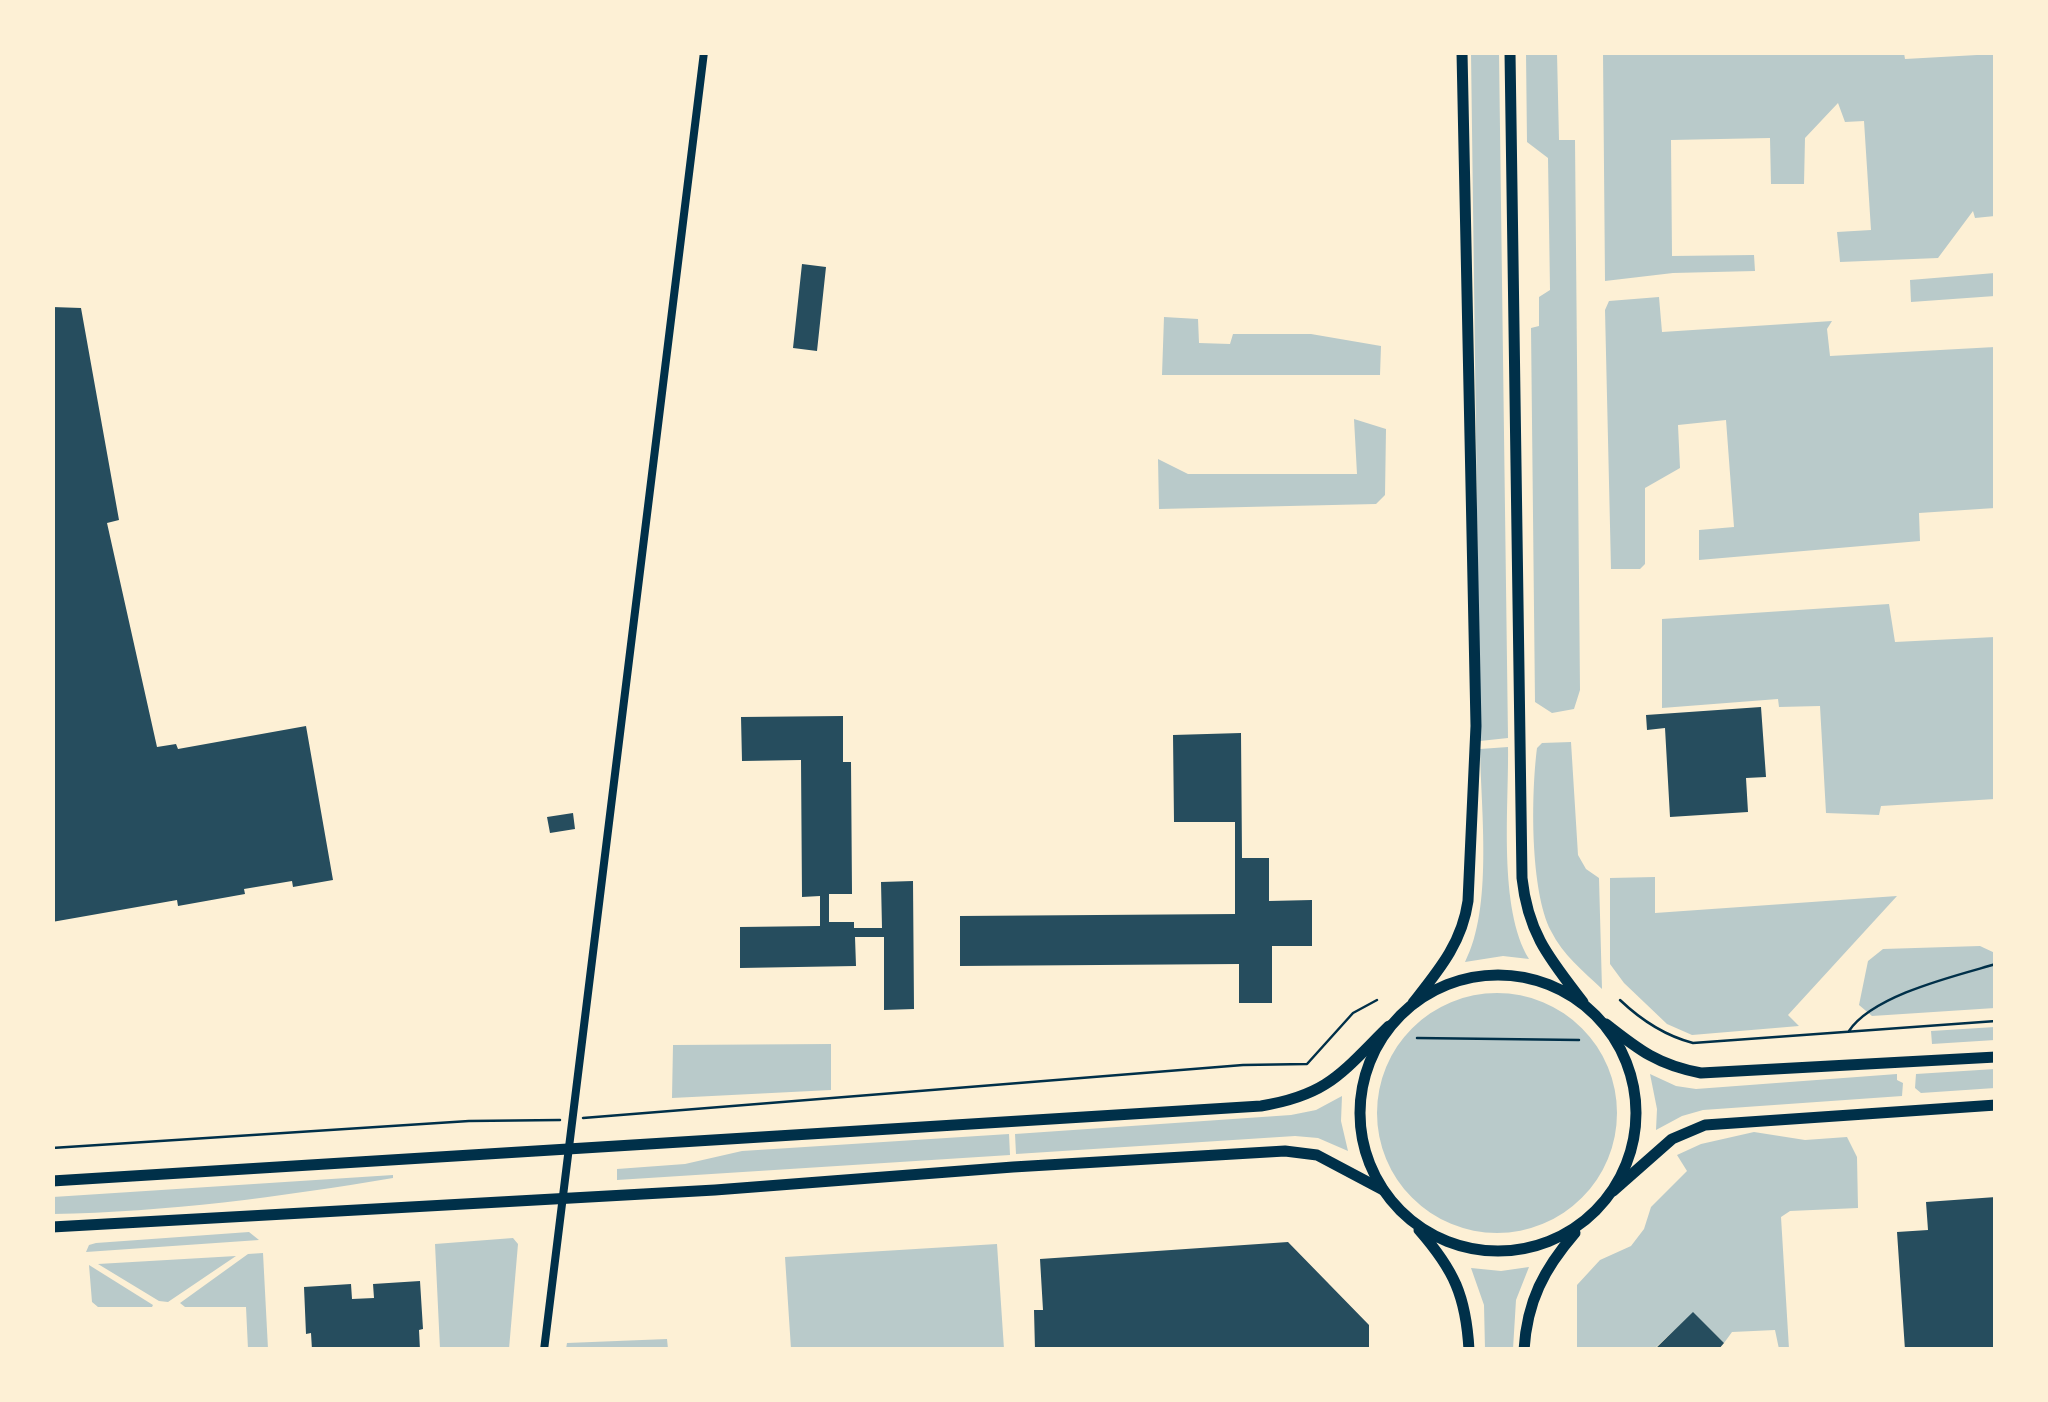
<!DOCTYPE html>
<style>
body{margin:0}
#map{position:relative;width:2048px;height:1402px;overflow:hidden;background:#fdf0d5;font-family:Inter,sans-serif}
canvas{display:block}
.frame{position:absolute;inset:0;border:55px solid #fdf0d5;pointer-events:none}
</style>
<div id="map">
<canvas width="2048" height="1402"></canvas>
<div class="frame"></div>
</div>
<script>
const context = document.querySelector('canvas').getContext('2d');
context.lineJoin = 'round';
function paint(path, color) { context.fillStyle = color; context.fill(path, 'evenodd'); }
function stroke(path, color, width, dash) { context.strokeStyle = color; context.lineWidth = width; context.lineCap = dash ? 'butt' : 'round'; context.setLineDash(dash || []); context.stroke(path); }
const green = new Path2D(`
 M 1471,53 L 1499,53 L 1508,738 L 1480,741 Z
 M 1526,53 L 1557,53 L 1559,140 L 1575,140 L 1580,690 L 1574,709 L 1552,713 L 1535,702 L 1531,328 L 1539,326 L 1539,297 L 1550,290 L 1548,158 L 1527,142 Z
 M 1904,53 L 1905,59 L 1995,54 L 1995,216 L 1975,218 L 1973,211 L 1938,258 L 1840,262 L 1837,232 L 1871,230 L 1864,121 L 1845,122 L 1838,103 L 1805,138 L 1804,184 L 1771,184 L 1770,138 L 1671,140 L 1672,256 L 1754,255 L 1755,271 L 1673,273 L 1605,281 L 1603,53 Z
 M 1995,273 L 1995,296 L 1911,302 L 1910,280 Z
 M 1659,297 L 1662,332 L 1832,321 L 1827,329 L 1830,356 L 1995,347 L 1995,508 L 1919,513 L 1920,541 L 1699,560 L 1699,530 L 1734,527 L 1726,420 L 1678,425 L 1680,468 L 1645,488 L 1645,564 L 1640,569 L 1611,569 L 1605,310 L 1609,301 Z
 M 1164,317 L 1198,319 L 1199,343 L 1230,344 L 1233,334 L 1311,334 L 1381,346 L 1380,375 L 1162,375 Z
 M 1354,419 L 1386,429 L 1385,495 L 1376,504 L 1159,509 L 1158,459 L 1188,474 L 1357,474 Z
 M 1889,604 L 1895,642 L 1995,637 L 1995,799 L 1881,806 L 1879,815 L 1826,813 L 1820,706 L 1779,707 L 1778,699 L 1662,708 L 1662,619 Z
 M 1571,742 L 1578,855 L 1586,869 L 1599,878 L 1602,989 C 1583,971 1563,955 1551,931 C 1530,890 1531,795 1537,748 L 1542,743 Z
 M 1508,747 C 1509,807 1498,908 1529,959 L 1503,956 L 1465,962 C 1493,908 1481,811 1480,749 Z
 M 1655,877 L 1655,913 L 1897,896 L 1788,1015 L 1799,1026 L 1692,1035 L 1667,1024 L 1624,983 L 1610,964 L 1610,878 Z
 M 1980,946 L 1995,953 L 1995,1008 L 1872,1016 L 1859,1005 L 1868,961 L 1883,949 Z
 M1377 1113a120 120 0 1 1 240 0a120 120 0 1 1-240 0Z
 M 1995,1027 L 1995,1040 L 1932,1044 L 1931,1031 Z
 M 831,1044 L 831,1090 L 672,1098 L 673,1045 Z
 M 1995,1069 L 1995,1088 L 1921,1093 L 1915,1088 L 1916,1074 Z
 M 1897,1074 L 1897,1080 L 1903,1083 L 1902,1096 L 1703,1110 L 1682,1116 L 1656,1130 L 1657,1109 L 1650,1074 L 1676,1086 L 1696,1089 Z
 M 1342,1096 L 1341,1121 L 1348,1151 L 1318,1138 L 1295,1136 L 1016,1154 L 1015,1134 L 1291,1115 L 1316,1110 Z
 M 1754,1132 L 1805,1140 L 1847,1137 L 1857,1157 L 1858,1208 L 1790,1211 L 1781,1217 L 1789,1349 L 1779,1349 L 1775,1330 L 1732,1332 L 1724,1343 L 1693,1313 L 1654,1349 L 1577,1350 L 1577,1285 L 1600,1260 L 1631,1246 L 1644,1229 L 1651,1207 L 1687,1171 L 1677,1155 L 1701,1144 Z
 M 1009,1134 L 1010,1155 L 617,1180 L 617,1169 L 685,1164 L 742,1151 Z
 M 393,1175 L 393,1178 C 280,1197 167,1212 53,1214 L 53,1197 Z
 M 249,1232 L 259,1240 L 86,1252 L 89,1245 L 96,1243 Z
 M 513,1238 L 518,1244 L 509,1349 L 440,1349 L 435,1244 Z
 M 997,1244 L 1004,1349 L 791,1349 L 785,1257 Z
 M 263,1253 L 268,1349 L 248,1349 L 246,1307 L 185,1307 L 180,1303 L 248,1254 Z
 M 236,1256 L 168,1302 L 159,1301 L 98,1264 Z
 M 89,1265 L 153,1305 L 152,1307 L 98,1307 L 92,1302 Z
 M 1529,1267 L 1516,1300 L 1513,1349 L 1485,1349 L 1484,1305 L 1471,1268 L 1501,1271 Z
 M 667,1339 L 668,1349 L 566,1349 L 567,1343 Z`);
const building = new Path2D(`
 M 802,264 L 826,267 L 817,351 L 793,348 Z
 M 52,307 L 81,308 L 119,520 L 107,523 L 157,747 L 176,744 L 178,749 L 306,726 L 333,880 L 293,887 L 292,881 L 244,889 L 245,894 L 178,906 L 177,900 L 52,922 Z
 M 1761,707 L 1766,777 L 1746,778 L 1748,812 L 1670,817 L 1665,728 L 1647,730 L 1646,715 Z
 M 843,716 L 843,762 L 851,762 L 852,894 L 829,894 L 829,922 L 854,922 L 854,928 L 882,928 L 881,882 L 913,881 L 914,1009 L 884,1010 L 884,937 L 855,937 L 856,966 L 740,968 L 740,927 L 820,926 L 820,896 L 802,897 L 801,760 L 742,761 L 741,717 Z
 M 1241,733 L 1242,858 L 1269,858 L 1269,901 L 1312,900 L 1312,946 L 1272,946 L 1272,1003 L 1239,1003 L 1239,964 L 960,966 L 960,916 L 1235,914 L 1235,822 L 1174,822 L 1173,735 Z
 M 573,813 L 575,829 L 550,833 L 547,817 Z
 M 1996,1197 L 1996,1350 L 1905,1350 L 1897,1232 L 1928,1230 L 1926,1202 Z
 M 1288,1242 L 1369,1325 L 1369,1350 L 1035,1350 L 1034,1310 L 1043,1310 L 1040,1259 Z
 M 420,1281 L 423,1329 L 419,1330 L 420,1350 L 312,1350 L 311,1333 L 306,1334 L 304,1287 L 351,1284 L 352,1299 L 374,1298 L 373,1284 Z
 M 1693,1312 L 1724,1343 L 1718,1350 L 1654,1350 Z`);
const path = new Path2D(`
 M 1620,1000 C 1640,1019 1666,1036 1693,1043 L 1996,1021
 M 1849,1031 C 1873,995 1955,976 1996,964
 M 1417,1038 L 1579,1040
 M 583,1118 L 1243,1065 L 1307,1064 L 1353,1013 L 1377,1000
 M 52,1148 L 469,1121 L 560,1120`);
const minor = new Path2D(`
 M 544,1350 L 704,52`);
const primary = new Path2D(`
 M 1606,1024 C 1639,1050 1658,1065 1701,1073 L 1996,1057
 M 52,1181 L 1261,1106 C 1329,1095 1342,1072 1389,1026
 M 1613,1191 L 1672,1139 L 1705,1125 L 1996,1105
 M 52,1227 L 715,1190 L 1013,1167 L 1285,1151 L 1317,1155 L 1383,1190`);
const trunk = new Path2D(`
 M 1510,52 L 1522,878 C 1528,934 1550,959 1583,1002
 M1360 1113a138 138 0 1 1 276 0a138 138 0 1 1-276 0Z
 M 1413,1003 C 1439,970 1462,943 1468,901 L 1476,726 L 1462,52
 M 1419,1230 C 1454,1270 1466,1296 1469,1350
 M 1524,1350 C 1527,1301 1544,1269 1575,1233`);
paint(green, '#b9caca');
paint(building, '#264d5e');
stroke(path, '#003049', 2.5);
stroke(minor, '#003049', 8);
stroke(primary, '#003049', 11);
stroke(trunk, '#003049', 11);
</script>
